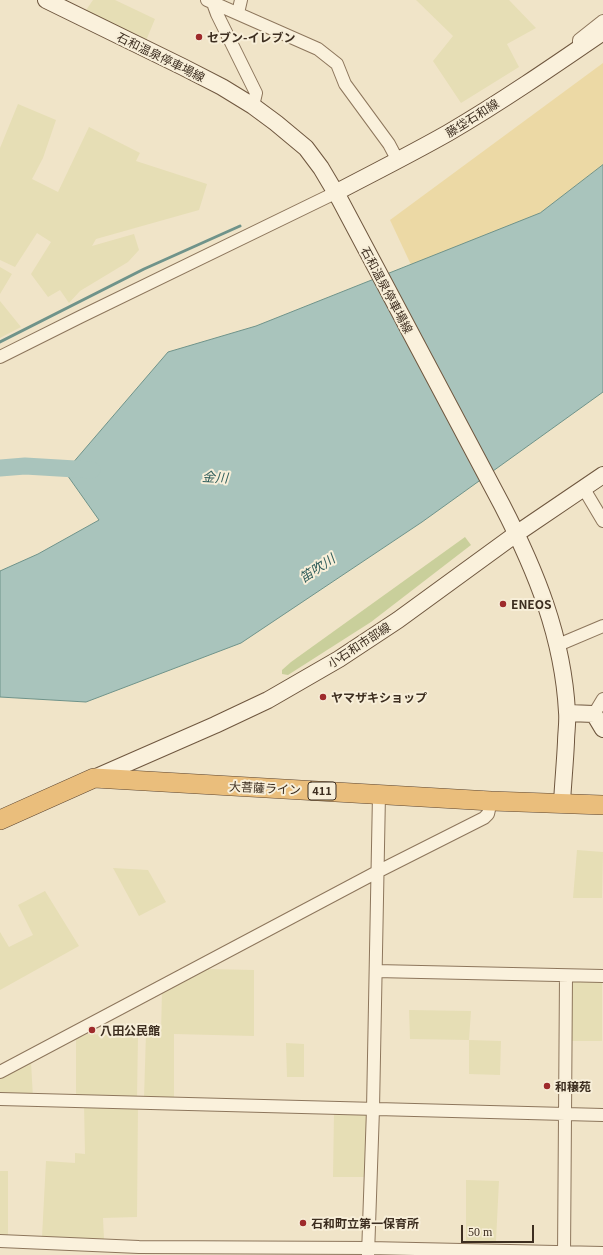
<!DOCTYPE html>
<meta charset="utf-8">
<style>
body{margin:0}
#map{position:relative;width:603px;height:1255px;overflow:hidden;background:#f0e4c8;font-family:Georgia,serif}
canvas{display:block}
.scale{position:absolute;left:461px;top:1225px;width:73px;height:18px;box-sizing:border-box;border:2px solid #3d2e20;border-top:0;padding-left:5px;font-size:12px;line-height:14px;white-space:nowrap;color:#3d2e20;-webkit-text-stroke:3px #f7eed8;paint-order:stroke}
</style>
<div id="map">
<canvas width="603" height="1255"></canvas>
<div class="scale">50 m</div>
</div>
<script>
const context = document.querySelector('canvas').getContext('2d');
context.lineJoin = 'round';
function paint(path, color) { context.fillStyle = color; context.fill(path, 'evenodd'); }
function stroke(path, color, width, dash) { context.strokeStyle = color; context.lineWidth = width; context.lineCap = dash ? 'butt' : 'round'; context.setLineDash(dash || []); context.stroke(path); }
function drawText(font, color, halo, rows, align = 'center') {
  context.font = font + ' Georgia,"Noto Sans JP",serif'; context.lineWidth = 4; context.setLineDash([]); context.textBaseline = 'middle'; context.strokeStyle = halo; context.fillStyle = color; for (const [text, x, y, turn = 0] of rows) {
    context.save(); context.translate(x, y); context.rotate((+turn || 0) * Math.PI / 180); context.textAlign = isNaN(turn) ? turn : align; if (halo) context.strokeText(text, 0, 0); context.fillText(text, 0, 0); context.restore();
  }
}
const farmland = new Path2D(`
 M 93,0 L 115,0 L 155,19 L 145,43 L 84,13 Z
 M 416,0 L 509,0 L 536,28 L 507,44 L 519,67 L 461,103 L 433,61 L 453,36 Z
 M 18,104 L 56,120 L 43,158 L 32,179 L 58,192 L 89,127 L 140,153 L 136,161 L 207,184 L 199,210 L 96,239 L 92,246 L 134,234 L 139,250 L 128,262 L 80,291 L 69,303 L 60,290 L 48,297 L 31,274 L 51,242 L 37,233 L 15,267 L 0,260 L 0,148 Z
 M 0,267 L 12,274 L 0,294 Z
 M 0,301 L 21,327 L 0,338 Z
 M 577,850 L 603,852 L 602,898 L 573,898 Z
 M 113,868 L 148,870 L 166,902 L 139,916 Z
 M 45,891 L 79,946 L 0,990 L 0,932 L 9,947 L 33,935 L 18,905 Z
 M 206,969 L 254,970 L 254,1036 L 174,1034 L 174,1099 L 144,1098 L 146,1033 L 161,1034 L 162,991 Z
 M 570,980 L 602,981 L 602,1041 L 570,1041 Z
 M 409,1010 L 471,1011 L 469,1040 L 501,1041 L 500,1075 L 469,1074 L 469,1040 L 410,1039 Z
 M 87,1034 L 138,1036 L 137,1099 L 76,1097 L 76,1039 Z
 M 286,1043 L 304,1044 L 304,1077 L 287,1077 Z
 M 31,1062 L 33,1098 L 0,1096 L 0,1079 Z
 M 84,1104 L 138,1105 L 137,1217 L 103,1218 L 104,1239 L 42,1237 L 46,1161 L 75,1163 L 75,1153 L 85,1154 Z
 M 334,1112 L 367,1112 L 366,1177 L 333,1177 Z
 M 0,1171 L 8,1171 L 8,1236 L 0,1235 Z
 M 466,1180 L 499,1181 L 496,1241 L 466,1241 Z`);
const green = new Path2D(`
 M 465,537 L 471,545 L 371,622 L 288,675 L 282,674 L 282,670 L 291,662 Z`);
const sand = new Path2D(`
 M 603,63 L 603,326 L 480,412 L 390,220 Z`);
const water = new Path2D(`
 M 603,165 L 603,392 L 422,522 L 241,643 L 86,702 L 0,697 L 0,571 L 38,554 L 99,520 L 65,472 L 168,352 L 256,326 L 540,213 Z`);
const stream = new Path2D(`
 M 0,342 L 144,269 L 240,226`);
const river = new Path2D(`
 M 0,468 L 25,466 L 92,470`);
const minor = new Path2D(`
 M 207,0 L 318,49 L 337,64 L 345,84 L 389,144 L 398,161
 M 213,3 L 217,14 L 256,93 L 253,106
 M 238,13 L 241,0
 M 579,43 L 579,40 L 603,21
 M 0,357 L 80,317 L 335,193
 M 584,489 L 603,521
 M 558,645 L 603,626
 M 594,714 L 603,699
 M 376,971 L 603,976
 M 0,1072 L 377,872 L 484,818 L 488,814 L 491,801
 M 0,1099 L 603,1115
 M 0,1241 L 139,1247 L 369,1248 L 603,1253
 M 368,1255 L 373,1109 L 379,794
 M 564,1255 L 566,976`);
const secondary = new Path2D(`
 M 46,0 L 183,67 L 222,87 L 253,106 L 276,123 L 306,148 L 321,168 L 340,200 L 502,505 C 536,571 563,637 567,712 C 568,722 566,733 566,742 C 565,763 563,783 562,803
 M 335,193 C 373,173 411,154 448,133 C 501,102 552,67 603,32
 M 568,713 L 594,714 L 603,729
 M 94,778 L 215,725 L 268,700 L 339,659 L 398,620 L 516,534 L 603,475`);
const trunk = new Path2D(`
 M 0,820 L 94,778 L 491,801 L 603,805`);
const markers = [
 [199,37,4,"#9e2a2b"],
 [503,604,4,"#9e2a2b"],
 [323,697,4,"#9e2a2b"],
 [92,1030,4,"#9e2a2b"],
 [547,1086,4,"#9e2a2b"],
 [303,1223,4,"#9e2a2b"]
];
const shields = [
 [322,791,28]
];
const shieldNames = [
 ["411",322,791]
];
const poiNames = [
 ["セブン-イレブン",207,37],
 ["ENEOS",511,604],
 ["ヤマザキショップ",331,697],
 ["八田公民館",100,1030],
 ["和穣苑",555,1086],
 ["石和町立第一保育所",311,1223]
];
const streetNames = [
 ["石和温泉停車場線",161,57,26],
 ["藤垈石和線",472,118,-32],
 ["石和温泉停車場線",387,290,62],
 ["小石和市部線",359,645,-33],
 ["大菩薩ライン",265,788,3]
];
const waterNames = [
 ["金川",215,477,3],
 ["笛吹川",317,568,-34]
];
paint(farmland, '#e6deb5');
paint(green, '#c9cf9b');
paint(sand, '#ecd9a5');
paint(water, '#a9c4bc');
stroke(water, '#6f938a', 1);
stroke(stream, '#6f938a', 3);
stroke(river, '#a9c4bc', 17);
stroke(minor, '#8d765c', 14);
stroke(secondary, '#6f573f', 18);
stroke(trunk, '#5b4430', 20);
stroke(minor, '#faf1dc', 12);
stroke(secondary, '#faf1dc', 16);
stroke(trunk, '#eabe7c', 19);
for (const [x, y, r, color] of markers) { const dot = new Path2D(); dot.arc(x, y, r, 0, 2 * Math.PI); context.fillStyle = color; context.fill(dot); stroke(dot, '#f7eed8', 1.5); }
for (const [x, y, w] of shields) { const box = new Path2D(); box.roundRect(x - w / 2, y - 9, w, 18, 3); context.fillStyle = '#f7eed8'; context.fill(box); stroke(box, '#3d2e20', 1); }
drawText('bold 11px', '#3d2e20', null, shieldNames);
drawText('bold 12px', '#3d2e20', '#f7eed8', poiNames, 'left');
drawText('12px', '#3d2e20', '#f7eed8', streetNames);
drawText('italic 13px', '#2f5d5a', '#f7eed8', waterNames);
</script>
